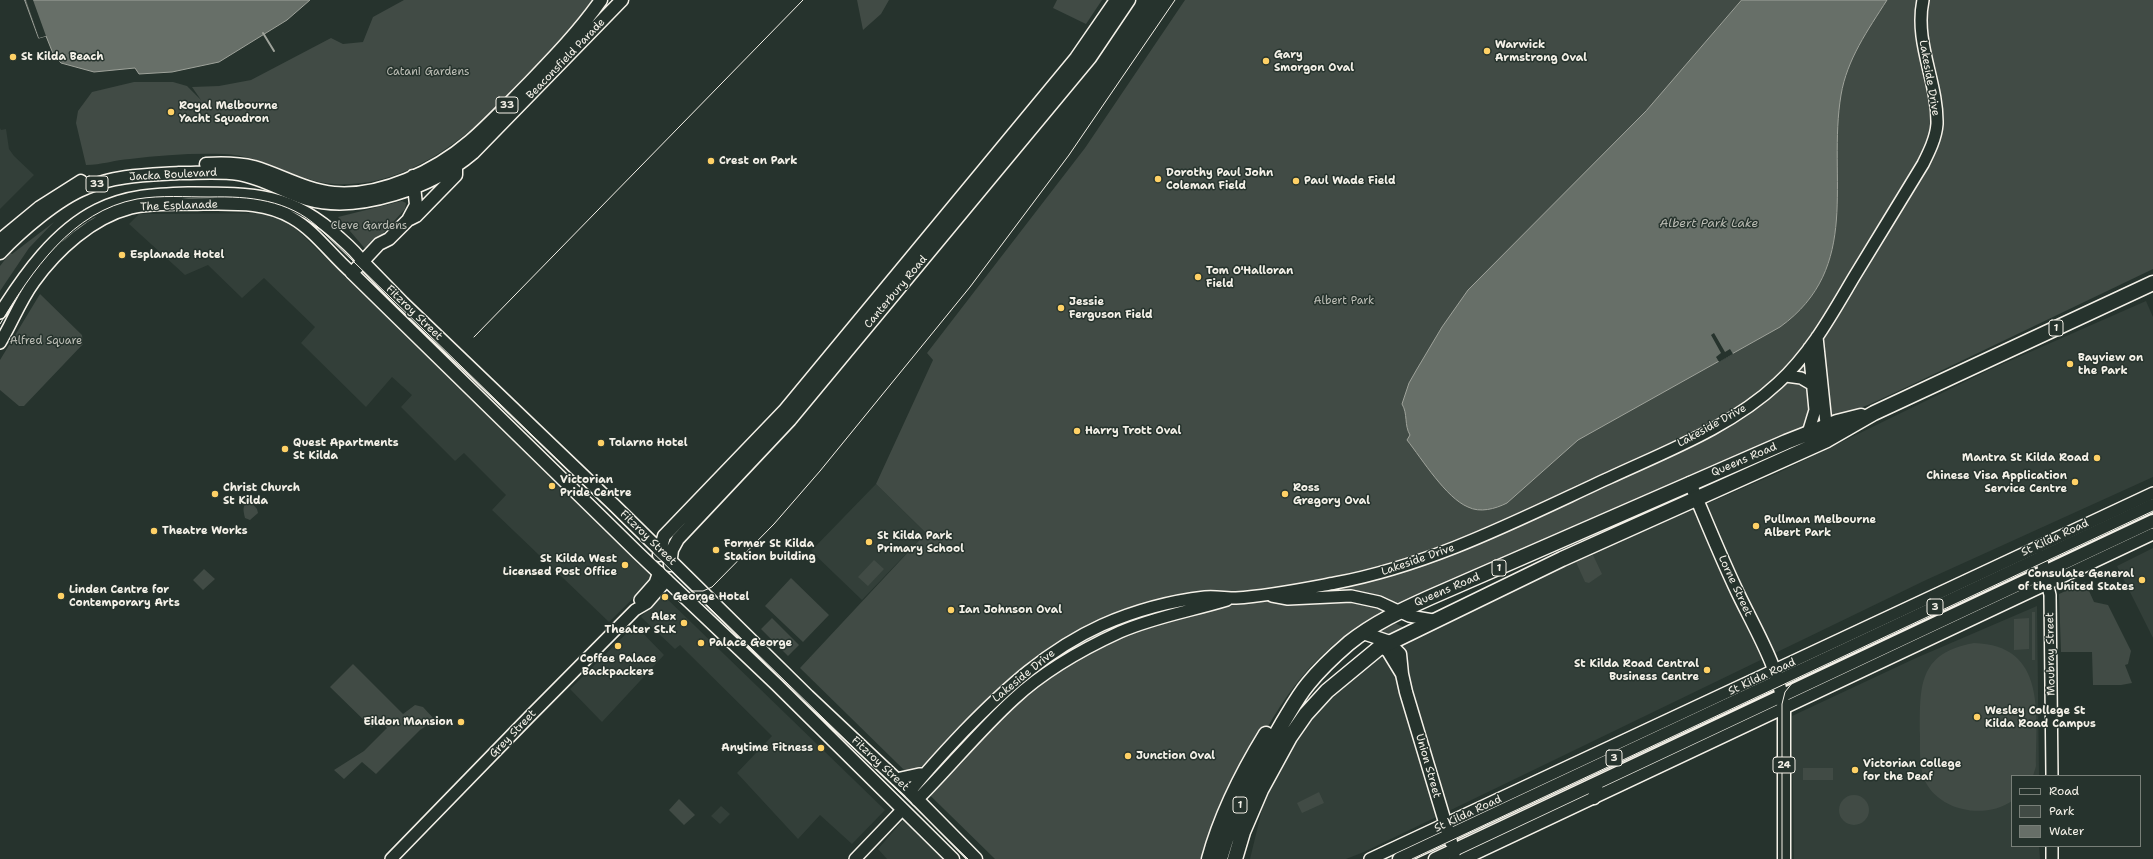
<!DOCTYPE html>
<style>
body{margin:0}
#map{position:relative;width:2153px;height:859px;overflow:hidden;background:#26332d;font-family:"Shantell Sans",sans-serif}
canvas{display:block}
.legend{position:absolute;left:2011px;top:775px;width:130px;height:72px;box-sizing:border-box;background:#26332d;border:1px solid #787f78;margin:0;padding:5px 7px;list-style:none;font-size:12px;color:#f4f1e8}
.legend li{display:flex;align-items:center;gap:8px;height:20px}
.legend b{width:20px;border:1px solid #787f78}
</style>
<div id="map">
<canvas width="2153" height="859"></canvas>
<ul class="legend">
<li><b style="height:5px;background:#26332d"></b>Road</li>
<li><b style="height:11px;background:#414b45"></b>Park</li>
<li><b style="height:11px;background:#676f68"></b>Water</li>
</ul>
</div>
<script>
const context = document.querySelector('canvas').getContext('2d');
context.lineJoin = 'round';
function paint(path, color) { context.fillStyle = color; context.fill(path, 'evenodd'); }
function stroke(path, color, width, dash) { context.strokeStyle = color; context.lineWidth = width; context.lineCap = dash ? 'butt' : 'round'; context.setLineDash(dash || []); context.stroke(path); }
function drawText(font, color, halo, rows, align = 'center') {
  context.font = font + ' "Shantell Sans",sans-serif'; context.lineWidth = 3; context.setLineDash([]); context.textBaseline = 'middle'; context.strokeStyle = halo; context.fillStyle = color; for (const [text, x, y, turn = 0] of rows) {
    context.save(); context.translate(x, y); context.rotate((+turn || 0) * Math.PI / 180); context.textAlign = isNaN(turn) ? turn : align; if (halo) context.strokeText(text, 0, 0); context.fillText(text, 0, 0); context.restore();
  }
}
const built = new Path2D(`
 M 0,128 L 1,130 L 6,129 L 9,149 L 14,156 L 34,175 L 0,209 Z
 M 275,213 L 286,219 L 652,576 L 652,580 L 609,622 L 492,510 L 506,495 L 464,453 L 455,461 L 401,407 L 412,395 L 392,377 L 366,407 L 301,343 L 315,327 L 264,278 L 242,298 L 208,265 L 185,275 L 129,224 L 139,214 Z
 M 2146,301 L 2153,317 L 2153,477 L 1926,580 L 1364,852 L 1346,859 L 1250,859 L 1265,797 L 1308,721 L 1375,656 L 1524,583 L 1778,473 L 1989,370 Z
 M 876,484 L 926,533 L 862,600 L 811,551 Z
 M 2153,548 L 2153,638 L 2117,566 Z
 M 662,594 L 885,810 L 852,844 L 820,815 L 798,839 L 737,773 L 772,736 L 680,645 L 675,649 L 641,617 Z
 M 2037,606 L 2039,776 L 2012,776 L 2012,846 L 2039,846 L 2040,859 L 1794,859 L 1792,716 L 1916,658 Z
 M 635,625 L 664,655 L 602,722 L 570,689 Z
 M 721,806 L 730,814 L 720,824 L 711,816 Z
 M 903,820 L 942,859 L 887,859 L 878,849 Z`);
const green = new Path2D(`
 M 404,0 L 592,0 C 574,28 553,50 530,74 C 479,127 414,189 334,184 C 295,181 263,155 224,154 C 193,153 161,155 130,159 C 115,160 101,165 86,165 L 76,123 L 78,111 L 92,92 L 134,82 L 173,82 L 187,86 L 201,100 L 192,87 L 219,86 L 251,80 L 331,38 L 343,44 L 363,42 L 373,17 Z
 M 857,0 L 889,0 L 881,14 L 863,30 Z
 M 1057,0 L 1102,0 L 1086,24 L 1053,8 Z
 M 1185,0 L 2153,0 L 2153,269 L 1907,387 L 1868,405 L 1775,438 L 1414,597 C 1384,611 1356,625 1331,647 C 1268,701 1240,785 1206,859 L 995,859 L 800,668 L 926,533 L 876,484 L 933,360 L 927,353 L 1085,148 Z
 M 402,201 L 406,203 L 405,209 L 367,251 L 338,217 Z
 M 54,222 L 29,248 L 0,291 L 0,266 L 10,253 L 12,254 Z
 M 40,294 L 82,335 L 83,344 L 24,406 L 19,406 L 0,390 L 0,360 Z
 M 249,500 L 257,509 L 258,513 L 250,520 L 245,518 C 243,509 242,506 249,500 Z
 M 1593,555 L 1602,574 L 1589,583 L 1585,582 L 1576,562 Z
 M 874,560 L 884,569 L 868,586 L 858,577 Z
 M 204,569 L 215,579 L 203,590 L 193,580 Z
 M 791,578 L 829,615 L 803,642 L 765,606 Z
 M 2085,582 L 2094,602 L 2108,605 L 2131,651 L 2128,664 L 2125,665 L 2132,683 L 2121,685 L 2093,685 L 2092,652 L 2061,652 L 2059,594 Z
 M 2032,612 L 2035,612 L 2035,660 L 2032,660 Z
 M 772,618 L 799,645 L 788,656 L 761,629 Z
 M 2029,618 L 2029,649 L 2014,650 L 2014,619 Z
 M 1393,622 L 1405,628 L 1390,635 L 1378,633 Z
 M 1974,643 C 2047,645 2036,714 2036,766 L 2033,776 L 2012,776 L 2012,801 C 1986,819 1942,812 1926,783 C 1919,769 1920,751 1920,735 C 1920,688 1917,653 1974,643 Z
 M 353,664 L 403,714 L 415,705 L 423,707 L 435,720 L 420,730 L 376,774 L 362,762 L 344,779 L 334,770 L 364,751 L 387,728 L 379,720 L 372,728 L 330,687 Z
 M 1803,768 L 1833,768 L 1833,780 L 1803,780 Z
 M 1319,792 L 1324,803 L 1302,813 L 1297,803 Z
 M1839 810a15 15 0 1 1 30 0a15 15 0 1 1-30 0Z
 M 679,799 L 695,815 L 684,825 L 669,810 Z`);
const water = new Path2D(`
 M 25,0 L 310,0 L 287,20 L 219,62 L 172,72 L 139,74 L 135,68 L 94,72 L 61,63 L 54,56 L 46,36 L 39,38 Z
 M 1742,0 L 1887,0 C 1868,30 1847,59 1841,95 C 1827,179 1863,267 1780,327 L 1578,440 L 1507,503 C 1495,509 1480,513 1468,507 C 1446,498 1422,459 1407,440 L 1410,435 C 1404,425 1408,414 1402,404 L 1409,383 L 1417,369 L 1442,327 L 1468,290 L 1646,111 Z`);
const pier = new Path2D(`
 M 26,0 L 33,0 L 46,36 L 39,38 Z
 M 1714,333 L 1725,352 L 1730,349 L 1733,354 L 1719,362 L 1716,357 L 1721,353 L 1711,335 Z`);
const stream = new Path2D(`
 M 263,33 L 274,51`);
const secondary = new Path2D(`
 M 0,313 C 24,275 55,231 97,210 C 127,195 156,194 188,193 C 251,193 292,192 340,238 C 348,245 357,253 363,262
 M 1817,337 L 1827,433
 M 0,343 C 12,323 20,301 34,282 C 57,250 92,218 131,208 C 154,202 180,205 203,204 C 234,204 265,202 292,218 C 315,231 332,256 352,273
 M 1786,376 L 1801,378 L 1813,385
 M 1808,433 L 1815,410 L 1809,348
 M 2041,557 L 2050,595 L 2052,776
 M 1272,596 L 1288,599 L 1351,596 L 1379,602 L 1409,616 L 1433,620
 M 640,600 L 655,583 L 659,572
 M 896,779 L 919,774 L 924,774
 M 910,792 C 927,770 945,751 964,731 C 1006,688 1047,650 1102,625 C 1134,611 1170,601 1205,597 C 1215,596 1226,598 1236,598 C 1269,596 1303,589 1335,583 C 1432,565 1520,519 1609,478 C 1667,451 1731,427 1778,383 C 1811,353 1832,314 1854,277 C 1877,239 1900,202 1923,164 C 1929,152 1936,138 1937,124 C 1938,82 1914,43 1923,0
 M 917,800 C 950,767 980,730 1014,699 C 1044,671 1083,649 1120,632 C 1154,617 1191,611 1227,600
 M 2052,846 L 2052,859
 M 1453,851 L 1455,859
 M 391,859 L 529,717 L 635,610 L 647,603 L 667,580
 M 855,859 L 902,810
 M 1370,859 L 2153,493
 M 1464,859 L 2153,534`);
const primary = new Path2D(`
 M 206,164 C 222,163 238,163 254,167 C 281,175 305,190 334,193 C 381,197 435,171 470,141 C 491,123 510,102 530,82 C 555,56 580,30 601,0
 M 413,176 L 416,205 L 408,220 L 389,239 L 379,244 L 352,273 L 638,553 L 776,684 L 953,859
 M 410,219 L 416,216 L 456,175 L 456,166
 M 0,240 L 40,207 L 81,181
 M 0,253 C 21,231 58,199 86,188 C 115,175 148,175 179,173 C 199,173 219,171 239,174 C 263,178 284,192 307,199 C 359,214 433,187 473,153 L 622,0
 M 363,262 L 403,303 L 615,506 L 808,696 L 910,792 L 976,859
 M 1690,483 C 1705,518 1719,553 1735,587 C 1753,626 1779,666 1784,709 L 1784,859
 M 659,555 L 664,536 L 784,411 L 1076,58 L 1116,0
 M 670,565 L 672,550 L 678,539 L 790,420 L 1090,58 L 1129,0
 M 1363,633 L 1387,641 L 1400,654 L 1402,674 L 1406,692 L 1451,842
 M 1382,647 L 1388,651 L 1402,674
 M 1594,798 L 1597,784
 M 1399,859 L 2153,505
 M 1435,859 L 2153,521`);
const highway = new Path2D(`
 M 1209,859 C 1221,815 1242,773 1266,734
 M 1220,859 C 1233,812 1257,767 1282,724 C 1290,711 1298,696 1308,684 C 1320,669 1335,655 1349,643 C 1374,623 1402,610 1431,597 L 1786,442 L 1837,422 L 1861,416
 M 1235,859 L 1243,832 L 1261,790 L 1290,737 L 1306,714 L 1327,691 L 1379,648 L 1562,559 L 1827,440 L 1874,413 L 2153,283`);
const tram = new Path2D(`
 M 0,324 C 32,271 72,211 137,199 C 161,195 186,197 210,197 C 250,196 288,200 318,227 L 968,859
 M 474,337 L 803,0
 M 692,591 L 703,591 L 712,587 L 774,524 L 820,471 L 970,287 L 1069,155 L 1175,0
 M 1412,859 L 2153,511
 M 1782,859 L 1782,704 L 1785,692 L 1793,682`);
const markers = [
 [1487,51,4,"#ffd166"],
 [13,57,4,"#ffd166"],
 [1266,61,4,"#ffd166"],
 [171,112,4,"#ffd166"],
 [711,161,4,"#ffd166"],
 [1158,179,4,"#ffd166"],
 [1296,181,4,"#ffd166"],
 [122,255,4,"#ffd166"],
 [1198,277,4,"#ffd166"],
 [1061,308,4,"#ffd166"],
 [2070,364,4,"#ffd166"],
 [1077,431,4,"#ffd166"],
 [601,443,4,"#ffd166"],
 [285,449,4,"#ffd166"],
 [2097,458,4,"#ffd166"],
 [2075,482,4,"#ffd166"],
 [552,486,4,"#ffd166"],
 [215,494,4,"#ffd166"],
 [1285,494,4,"#ffd166"],
 [1756,526,4,"#ffd166"],
 [154,531,4,"#ffd166"],
 [869,542,4,"#ffd166"],
 [716,550,4,"#ffd166"],
 [625,565,4,"#ffd166"],
 [2142,580,4,"#ffd166"],
 [61,596,4,"#ffd166"],
 [665,597,4,"#ffd166"],
 [951,610,4,"#ffd166"],
 [684,623,4,"#ffd166"],
 [701,643,4,"#ffd166"],
 [618,646,4,"#ffd166"],
 [1707,670,4,"#ffd166"],
 [1977,717,4,"#ffd166"],
 [461,722,4,"#ffd166"],
 [821,748,4,"#ffd166"],
 [1128,756,4,"#ffd166"],
 [1855,770,4,"#ffd166"]
];
const shields = [
 [507,105,22],
 [97,184,22],
 [2056,328,14],
 [1499,568,14],
 [1935,607,16],
 [1614,758,16],
 [1784,765,22],
 [1240,805,14]
];
const shieldNames = [
 ["33",507,105],
 ["33",97,184],
 ["1",2056,328],
 ["1",1499,568],
 ["3",1935,607],
 ["3",1614,758],
 ["24",1784,765],
 ["1",1240,805]
];
const poiNames = [
 ["Warwick",1495,45],
 ["Armstrong Oval",1495,58],
 ["Gary",1274,55],
 ["Smorgon Oval",1274,68],
 ["St Kilda Beach",21,57],
 ["Royal Melbourne",179,106],
 ["Yacht Squadron",179,119],
 ["Crest on Park",719,161],
 ["Dorothy Paul John",1166,173],
 ["Coleman Field",1166,186],
 ["Paul Wade Field",1304,181],
 ["Esplanade Hotel",130,255],
 ["Tom O'Halloran",1206,271],
 ["Field",1206,284],
 ["Jessie",1069,302],
 ["Ferguson Field",1069,315],
 ["Bayview on",2078,358],
 ["the Park",2078,371],
 ["Harry Trott Oval",1085,431],
 ["Quest Apartments",293,443],
 ["St Kilda",293,456],
 ["Tolarno Hotel",609,443],
 ["Mantra St Kilda Road",2089,458,"right"],
 ["Chinese Visa Application",2067,476,"right"],
 ["Service Centre",2067,489,"right"],
 ["Victorian",560,480],
 ["Pride Centre",560,493],
 ["Christ Church",223,488],
 ["St Kilda",223,501],
 ["Ross",1293,488],
 ["Gregory Oval",1293,501],
 ["Pullman Melbourne",1764,520],
 ["Albert Park",1764,533],
 ["Theatre Works",162,531],
 ["St Kilda Park",877,536],
 ["Primary School",877,549],
 ["Former St Kilda",724,544],
 ["Station building",724,557],
 ["St Kilda West",617,559,"right"],
 ["Licensed Post Office",617,572,"right"],
 ["Consulate General",2134,574,"right"],
 ["of the United States",2134,587,"right"],
 ["Linden Centre for",69,590],
 ["Contemporary Arts",69,603],
 ["George Hotel",673,597],
 ["Ian Johnson Oval",959,610],
 ["Alex",676,617,"right"],
 ["Theater St.K",676,630,"right"],
 ["Palace George",709,643],
 ["Coffee Palace",618,659,"center"],
 ["Backpackers",618,672,"center"],
 ["St Kilda Road Central",1699,664,"right"],
 ["Business Centre",1699,677,"right"],
 ["Wesley College St",1985,711],
 ["Kilda Road Campus",1985,724],
 ["Eildon Mansion",453,722,"right"],
 ["Anytime Fitness",813,748,"right"],
 ["Junction Oval",1136,756],
 ["Victorian College",1863,764],
 ["for the Deaf",1863,777]
];
const streetNames = [
 ["Beaconsfield Parade",566,59,-46],
 ["Lakeside Drive",1929,78,80],
 ["Jacka Boulevard",173,175,-3],
 ["The Esplanade",179,206,-2],
 ["Canterbury Road",896,292,-50],
 ["Fitzroy Street",414,313,44],
 ["Lakeside Drive",1712,426,-29],
 ["Queens Road",1744,460,-23],
 ["Fitzroy Street",648,538,44],
 ["St Kilda Road",2055,538,-25],
 ["Lakeside Drive",1418,560,-19],
 ["Lorne Street",1735,586,65],
 ["Queens Road",1447,590,-23],
 ["Moubray Street",2051,654,-91],
 ["Lakeside Drive",1024,676,-39],
 ["St Kilda Road",1762,677,-25],
 ["Grey Street",513,734,-46],
 ["Fitzroy Street",880,764,43],
 ["Union Street",1428,766,74],
 ["St Kilda Road",1468,814,-25]
];
const parkNames = [
 ["Catani Gardens",428,72],
 ["Cleve Gardens",369,226],
 ["Albert Park",1344,301],
 ["Alfred Square",46,341]
];
const waterNames = [
 ["Albert Park Lake",1709,224]
];
paint(built, '#333f39');
paint(green, '#414b45');
paint(water, '#676f68');
stroke(water, '#9fa39b', 1);
paint(pier, '#26332d');
stroke(stream, '#9fa39b', 2);
stroke(secondary, '#f4f1e8', 14);
stroke(primary, '#f4f1e8', 15);
stroke(highway, '#f4f1e8', 17);
stroke(secondary, '#26332d', 11);
stroke(primary, '#26332d', 12);
stroke(highway, '#26332d', 14);
stroke(tram, '#f4f1e8', 1);
for (const [x, y, r, color] of markers) { const dot = new Path2D(); dot.arc(x, y, r, 0, 2 * Math.PI); context.fillStyle = color; context.fill(dot); stroke(dot, '#26332d', 1.5); }
for (const [x, y, w] of shields) { const box = new Path2D(); box.roundRect(x - w / 2, y - 8, w, 16, 3); context.fillStyle = '#26332d'; context.fill(box); stroke(box, '#f4f1e8', 1); }
drawText('bold 10px', '#f4f1e8', null, shieldNames);
drawText('bold 11px', '#f4f1e8', '#26332d', poiNames, 'left');
drawText('11px', '#f4f1e8', '#26332d', streetNames);
drawText('11px', '#bebfb7', '#26332d', parkNames);
drawText('italic 12px', '#bcbdb5', '#26332d', waterNames);
</script>
